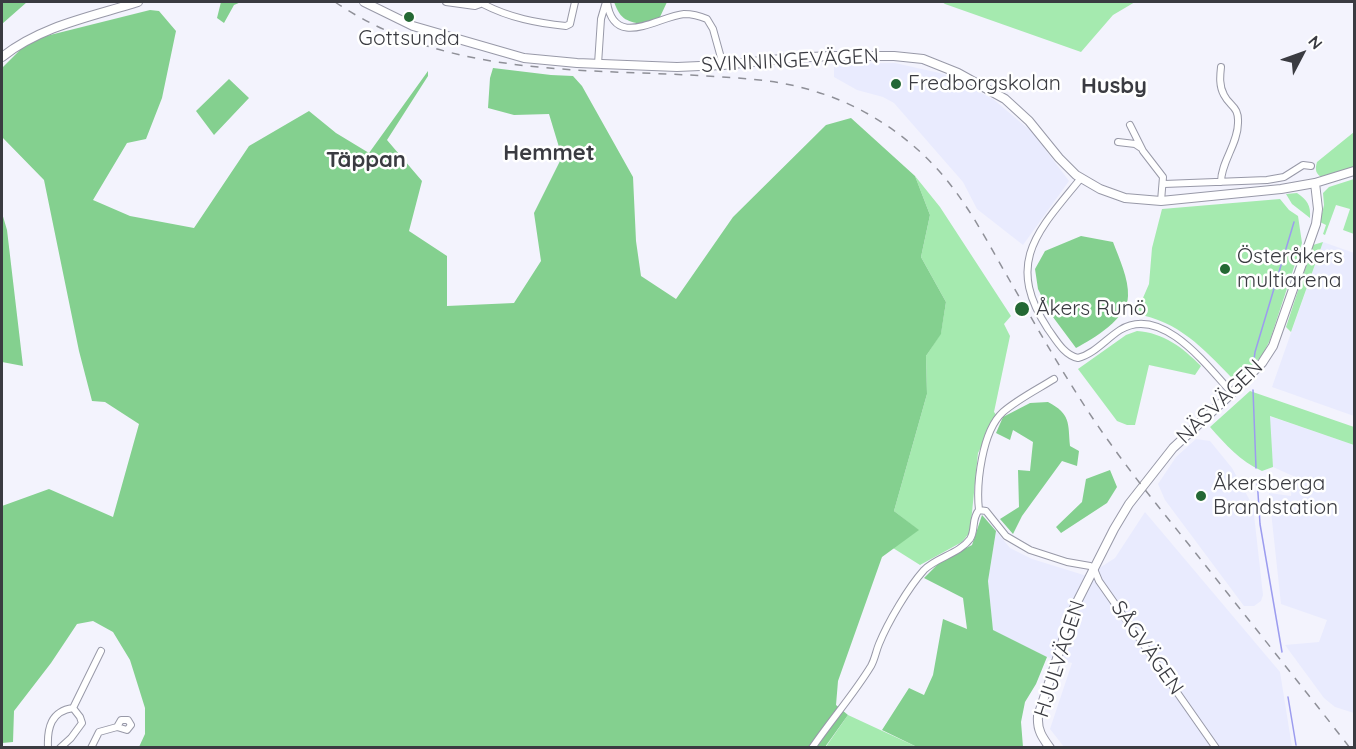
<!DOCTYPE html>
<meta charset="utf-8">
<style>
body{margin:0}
#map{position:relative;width:1356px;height:749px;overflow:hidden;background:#f3f3fd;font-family:Quicksand,sans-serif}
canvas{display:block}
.frame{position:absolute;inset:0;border:3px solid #3a3b41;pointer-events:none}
.north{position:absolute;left:1272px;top:24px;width:60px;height:60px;-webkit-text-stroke:4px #fff;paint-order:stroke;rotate:49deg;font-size:16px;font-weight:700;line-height:24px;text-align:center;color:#3a3b41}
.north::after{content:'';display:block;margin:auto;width:21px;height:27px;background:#3a3b41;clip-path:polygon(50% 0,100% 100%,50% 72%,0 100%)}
</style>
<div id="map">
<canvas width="1356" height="749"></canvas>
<div class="frame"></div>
<div class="north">N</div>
</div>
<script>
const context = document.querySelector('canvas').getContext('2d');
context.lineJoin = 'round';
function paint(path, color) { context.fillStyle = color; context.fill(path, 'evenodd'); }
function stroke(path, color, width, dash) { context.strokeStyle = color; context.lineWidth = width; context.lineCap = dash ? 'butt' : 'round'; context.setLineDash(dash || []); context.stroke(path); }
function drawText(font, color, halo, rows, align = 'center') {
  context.font = font + ' Quicksand,sans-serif'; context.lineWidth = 5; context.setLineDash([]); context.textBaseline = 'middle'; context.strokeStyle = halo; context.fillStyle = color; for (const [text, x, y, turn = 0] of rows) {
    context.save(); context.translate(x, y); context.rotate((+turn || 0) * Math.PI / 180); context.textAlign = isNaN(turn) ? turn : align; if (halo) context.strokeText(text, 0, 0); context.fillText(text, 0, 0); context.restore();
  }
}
const built = new Path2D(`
 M 895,63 L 944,74 L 993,99 L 1032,132 L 1069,181 L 1023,245 L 977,209 L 963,182 L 894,103 L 883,97 L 857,90 L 834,77 L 834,64 Z
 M 1323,242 L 1354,253 L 1354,416 L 1272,387 Z
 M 1269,416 L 1354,445 L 1354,713 L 1335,707 L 1324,698 L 1285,645 L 1319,642 L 1327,620 L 1281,604 L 1269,493 L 1291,496 L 1293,476 L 1273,467 Z
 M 1196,439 L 1210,441 L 1232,468 L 1253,506 L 1263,595 L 1261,601 L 1254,606 L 1244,606 L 1165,500 L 1158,484 L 1176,457 Z
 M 1145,512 L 1280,672 L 1292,747 L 1064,747 L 1050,729 L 1072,663 L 1047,657 L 993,631 L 988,581 L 996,531 L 1010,548 L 1032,559 L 1087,576 L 1115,558 Z`);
const green = new Path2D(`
 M 942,2 L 1135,2 L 1113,15 L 1081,52 L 945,4 Z
 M 1354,132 L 1354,167 L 1323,178 C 1315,174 1315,169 1317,162 Z
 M 915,176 L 940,207 L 1011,316 L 1004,324 L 1010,336 L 994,412 L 997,416 L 978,453 L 970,532 L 962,542 L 920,565 L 893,548 L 918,530 L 894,511 L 927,394 L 926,356 L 941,333 L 946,302 L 921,257 L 930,215 Z
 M 1354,179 L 1354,234 L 1343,230 L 1350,209 L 1336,205 L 1325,235 L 1323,234 L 1326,225 L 1320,222 L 1324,205 L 1323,193 L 1329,187 Z
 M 1297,193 C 1307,200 1311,205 1310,218 L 1292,204 L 1286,194 Z
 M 1280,199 L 1289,210 L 1298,216 L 1302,243 L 1270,340 L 1262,356 L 1239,377 L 1231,377 C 1203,348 1178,321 1136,314 L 1149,284 L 1152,248 L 1162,209 Z
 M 1323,242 L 1291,332 L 1286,327 L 1313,245 Z
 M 1137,331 C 1164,333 1182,347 1201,366 L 1195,375 L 1149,365 L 1135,425 L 1127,425 L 1117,421 L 1078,369 L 1126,335 Z
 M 1250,391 L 1354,427 L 1354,445 L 1270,416 L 1273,467 L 1262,471 C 1240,461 1226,445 1210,427 Z
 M 848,715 L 917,747 L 825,748 Z`);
const forest = new Path2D(`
 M 2,2 L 27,2 L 2,24 Z
 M 221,2 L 241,2 L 234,5 L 224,23 L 217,18 Z
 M 614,2 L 667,2 L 660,17 L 646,25 C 627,21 621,21 614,2 Z
 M 150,10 L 159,11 L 176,31 L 162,98 L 146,139 L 127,143 L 93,200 L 130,216 L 194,228 L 249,146 L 309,111 L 336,133 L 369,153 L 428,71 L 428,76 L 387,140 L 422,181 L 409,231 L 447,256 L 447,306 L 514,303 L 541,261 L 534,213 L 562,157 L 549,114 L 514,115 L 488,108 L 490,78 L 493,68 L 551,75 L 573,76 L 582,86 L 633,177 L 636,241 L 641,276 L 676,299 L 733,217 L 826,125 L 851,118 L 915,176 L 930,215 L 921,257 L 946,302 L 941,334 L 926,356 L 927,394 L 894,511 L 919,530 L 882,557 L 838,681 L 836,705 L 848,715 L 825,747 L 139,747 L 145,734 L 145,708 L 130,660 L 113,632 L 93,621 L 77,624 L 51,663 L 14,711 L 13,742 L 2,743 L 2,506 L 49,489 L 113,517 L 139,424 L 105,402 L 92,401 L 79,351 L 44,180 L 2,137 L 2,68 L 30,40 Z
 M 229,79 L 249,98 L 214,135 L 196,111 Z
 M 2,213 L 7,230 L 23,366 L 2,362 Z
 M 1081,236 L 1113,242 C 1119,258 1129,279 1128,296 C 1128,318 1093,339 1076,348 L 1050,313 L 1038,289 L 1035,269 L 1045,251 Z
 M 1048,402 C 1071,414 1068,423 1070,446 L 1079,451 L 1077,466 L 1062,461 L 1022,516 L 1013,534 L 1000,519 L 1019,507 L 1018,470 L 1030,471 L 1033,442 L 1013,430 L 1010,440 L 996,433 L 1003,417 L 1030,403 Z
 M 1110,470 L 1117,487 L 1107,503 L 1061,533 L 1056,527 L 1082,502 L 1086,479 Z
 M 982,515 L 996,531 L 988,581 L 993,630 L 1047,657 L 1036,684 L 1025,702 L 1021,722 L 1023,747 L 917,747 L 882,730 L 909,688 L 924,695 L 933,675 L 943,619 L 967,629 L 963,598 L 924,578 L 941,561 L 972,545 Z`);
const stream = new Path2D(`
 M 1253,367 L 1255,352 L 1294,222
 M 1253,390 L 1256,468
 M 1257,478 L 1260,524 L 1282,652
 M 1288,697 L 1296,745`);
const street = new Path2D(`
 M 446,2 L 475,6 L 486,2
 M 607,2 C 614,50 657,17 684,14 C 691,14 700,16 707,19 L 713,29 L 723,65
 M 483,4 C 510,18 537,23 566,26 L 570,24 L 575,2
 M 598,64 L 601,19 L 606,2
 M 1221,67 C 1220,76 1219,86 1224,95 C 1230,107 1239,106 1238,123 C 1238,144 1221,162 1221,182
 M 1130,125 L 1143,151 L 1163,177 L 1161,201
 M 1118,142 L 1135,144 L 1141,148
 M 1081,178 C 1038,231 1004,262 1048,329 C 1056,340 1064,355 1078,358 C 1094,354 1106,339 1120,330 C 1162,304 1208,367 1232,393
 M 1164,184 L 1267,180 L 1284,177 L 1303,165 L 1311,166
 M 979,510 L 986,511 L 1006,536 L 1030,550 L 1067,562 L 1090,566 L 1094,569 L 1099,581 L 1216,748
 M 979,510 C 976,484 982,431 1003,412 C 1018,399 1038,389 1054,379
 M 73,708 L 101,651
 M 48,748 C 47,728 51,711 73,708 L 80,717 L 82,723 L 71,738 L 60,748
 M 91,748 L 99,732 L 117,727 L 127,730 L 131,725 L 128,720 L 121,720 L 117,727
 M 812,748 C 831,720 854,694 871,666 C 875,659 876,651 879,644 C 888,622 908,588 924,570 C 937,557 959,554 970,539 C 976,530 971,519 979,510`);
const secondary = new Path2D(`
 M 364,2 L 413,26 L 524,58 L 577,63 L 677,67 L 723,65 L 791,58 L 831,56 L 894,56 L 923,59 L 958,73 L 1005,99 L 1029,121 L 1059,158 L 1076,175 L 1100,189 L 1125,198 L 1161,201 L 1281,189 L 1315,183 L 1354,171
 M 2,57 C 41,26 90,17 138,2
 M 1050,748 C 1042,737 1037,730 1038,716 L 1073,610 L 1114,529 L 1129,504 L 1173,448 L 1232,393 L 1262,363 L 1273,346 L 1316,224 L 1318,209 L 1315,183`);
const rail = new Path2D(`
 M 335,2 C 441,74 567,69 689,75 C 732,78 775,78 817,92 C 870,108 920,144 953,188 C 975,217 992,250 1010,281 C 1042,336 1073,392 1110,443 C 1139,484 1171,522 1202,561 C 1251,623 1301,685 1350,748`);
const markers = [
 [409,17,6,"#246834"],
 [896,84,6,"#246834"],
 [1225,269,6,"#246834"],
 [1022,309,8,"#246834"],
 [1201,496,6,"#246834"]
];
const poiNames = [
 ["Gottsunda",409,39,"center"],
 ["Fredborgskolan",908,84],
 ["Österåkers",1237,257],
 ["multiarena",1237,281],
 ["Åkers Runö",1036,309],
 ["Åkersberga",1213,484],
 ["Brandstation",1213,508]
];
const streetNames = [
 ["SVINNINGEVÄGEN",790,61,-3],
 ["NÄSVÄGEN",1220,402,-44],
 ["SÅGVÄGEN",1147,648,55],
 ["HJULVÄGEN",1060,659,-72]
];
const neighbourhoodNames = [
 ["Husby",1114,86],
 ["Hemmet",549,153],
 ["Täppan",366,160]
];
paint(built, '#e9ebfe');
paint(green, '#a5eaaf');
paint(forest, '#84d08f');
stroke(stream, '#9c9cef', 1.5);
stroke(street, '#9899a8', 8);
stroke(secondary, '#9899a8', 10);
stroke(street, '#fff', 6);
stroke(secondary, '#fff', 8);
stroke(rail, '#8f9098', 1.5, [8, 8]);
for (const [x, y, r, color] of markers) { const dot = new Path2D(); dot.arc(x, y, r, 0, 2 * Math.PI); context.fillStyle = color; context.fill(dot); stroke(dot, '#fff', 2); }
drawText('21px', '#3a3b41', '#fff', poiNames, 'left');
drawText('21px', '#3a3b41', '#fff', streetNames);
drawText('bold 22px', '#3a3b41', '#fff', neighbourhoodNames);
</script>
